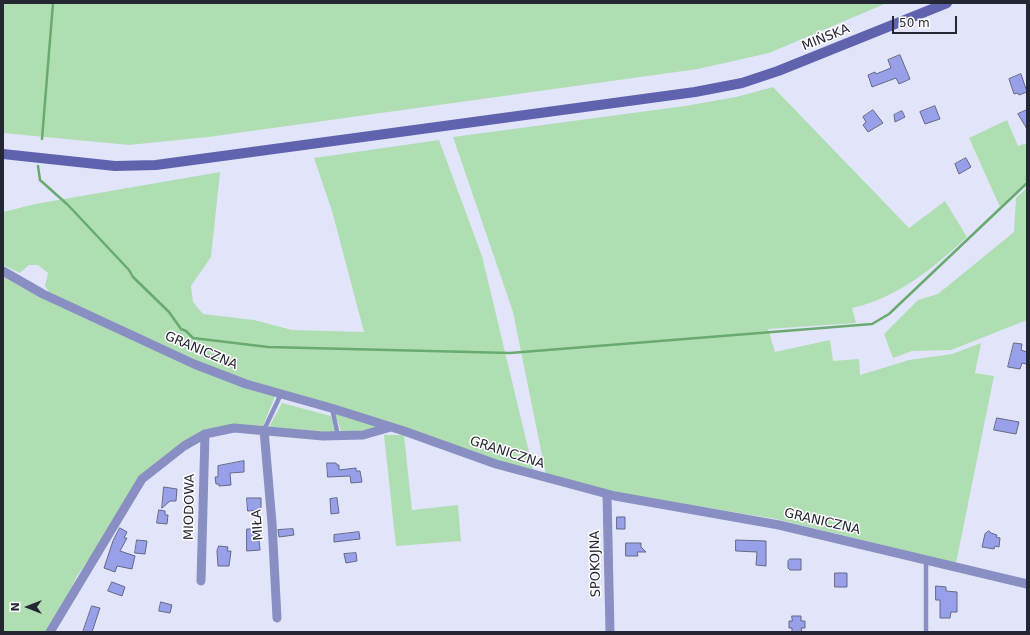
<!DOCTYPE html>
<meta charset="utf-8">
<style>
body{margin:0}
#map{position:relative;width:1030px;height:635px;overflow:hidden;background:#e2e5fa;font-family:"DejaVu Sans",sans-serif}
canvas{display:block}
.frame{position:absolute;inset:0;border:4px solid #252633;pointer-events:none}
.north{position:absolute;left:8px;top:587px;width:40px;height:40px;-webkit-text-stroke:3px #fff;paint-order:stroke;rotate:270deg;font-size:11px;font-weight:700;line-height:16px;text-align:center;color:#252633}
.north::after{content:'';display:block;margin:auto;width:14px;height:18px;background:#252633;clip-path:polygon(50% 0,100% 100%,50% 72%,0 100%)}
.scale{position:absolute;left:892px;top:16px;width:65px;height:18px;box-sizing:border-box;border:2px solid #252633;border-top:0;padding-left:5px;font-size:12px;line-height:14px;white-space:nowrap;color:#252633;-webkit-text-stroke:3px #fff;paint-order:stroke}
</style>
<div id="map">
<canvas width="1030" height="635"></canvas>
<div class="frame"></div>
<div class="north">N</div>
<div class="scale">50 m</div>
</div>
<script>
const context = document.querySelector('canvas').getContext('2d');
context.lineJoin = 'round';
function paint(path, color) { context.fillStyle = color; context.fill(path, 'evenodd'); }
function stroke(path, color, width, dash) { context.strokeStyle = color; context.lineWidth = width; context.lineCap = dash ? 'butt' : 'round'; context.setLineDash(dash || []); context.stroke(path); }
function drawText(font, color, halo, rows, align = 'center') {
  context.font = font + ' "DejaVu Sans",sans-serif'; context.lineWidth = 3; context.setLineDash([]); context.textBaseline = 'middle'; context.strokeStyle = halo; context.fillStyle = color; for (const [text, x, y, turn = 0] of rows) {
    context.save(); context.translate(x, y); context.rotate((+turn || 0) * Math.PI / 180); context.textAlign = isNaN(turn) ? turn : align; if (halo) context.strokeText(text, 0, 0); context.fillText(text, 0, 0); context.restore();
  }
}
const green = new Path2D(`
 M 3,3 L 887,3 L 769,53 L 698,69 L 208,137 L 129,145 L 3,133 Z
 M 773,87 L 909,228 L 945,201 L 967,237 C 933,268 898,298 852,308 L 856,323 L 768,329 L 775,352 L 830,340 L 833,361 L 859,359 L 860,375 L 909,360 L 952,354 L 981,343 L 975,373 L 994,376 L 956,563 L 776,519 L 610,492 L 546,475 L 513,312 L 453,137 L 685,106 L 736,97 Z
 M 1007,120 L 1018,146 L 1027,143 L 1027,181 L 1000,207 L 969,138 Z
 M 439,140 L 482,256 L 534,473 L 223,372 L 168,349 L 51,295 L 45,286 L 48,273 L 38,265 L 29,265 L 20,273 L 3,265 L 3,212 L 35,204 L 220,172 L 211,257 L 191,286 L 193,302 L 203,314 L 254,320 L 292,330 L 364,332 L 332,211 L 314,158 Z
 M 1027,188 L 1027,320 L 951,350 L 912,351 L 893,358 L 884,334 L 918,300 L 938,294 L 1014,232 L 1016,198 Z
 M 3,272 L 51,301 L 275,396 L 263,426 L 215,428 L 159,460 L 77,576 L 68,595 L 45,632 L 3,632 Z
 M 282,403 L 331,416 L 335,433 L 269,427 Z
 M 334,410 L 377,426 L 376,430 L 341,432 Z
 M 384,435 L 404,435 L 412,510 L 458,505 L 461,541 L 396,546 Z`);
const stream = new Path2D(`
 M 42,139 L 53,3
 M 38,166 L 40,180 L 68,205 L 129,270 L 133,277 L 169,312 L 181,329 L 186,331 L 193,338 L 268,347 L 510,353 L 872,324 L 889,314 L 1027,183`);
const building = new Path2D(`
 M 900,55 L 910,79 L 899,84 L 896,78 L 872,87 L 868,75 L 875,72 L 876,74 L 891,68 L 888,60 Z
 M 1021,74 L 1027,92 L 1019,95 L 1018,93 L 1014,94 L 1009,79 Z
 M 935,106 L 940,119 L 925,124 L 920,112 Z
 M 873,110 L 883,123 L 868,132 L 863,125 L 866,122 L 863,117 Z
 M 1027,110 L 1027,129 L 1018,114 Z
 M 902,111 L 905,117 L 895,122 L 894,115 Z
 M 966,158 L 971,167 L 959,174 L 955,164 Z
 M 1014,343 L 1022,344 L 1021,350 L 1027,352 L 1027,361 L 1026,364 L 1022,363 L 1020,369 L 1008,367 Z
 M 997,418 L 1019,422 L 1016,434 L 994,430 Z
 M 244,461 L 244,472 L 230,473 L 231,485 L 219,486 L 219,484 L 216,484 L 215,477 L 218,477 L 218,466 Z
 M 327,463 L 336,463 L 337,465 L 339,465 L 339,470 L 356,468 L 356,471 L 360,471 L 362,482 L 351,483 L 350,476 L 328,477 Z
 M 164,487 L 177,489 L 176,501 L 170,501 L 162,508 Z
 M 247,498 L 261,498 L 261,510 L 248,511 Z
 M 337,498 L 339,513 L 331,514 L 330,499 Z
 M 159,510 L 165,511 L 165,515 L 168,515 L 167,524 L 157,523 Z
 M 617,517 L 625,517 L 625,529 L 617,529 Z
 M 120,528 L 127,532 L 124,538 L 127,538 L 120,551 L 135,556 L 132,569 L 117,566 L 115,572 L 104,568 L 113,541 Z
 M 247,529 L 258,529 L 260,550 L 247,551 Z
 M 293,529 L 294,535 L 279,537 L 278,530 Z
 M 989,531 L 991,533 L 997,535 L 996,537 L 1000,538 L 999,547 L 995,546 L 994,549 L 982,547 L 985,534 Z
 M 359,532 L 360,539 L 334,542 L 334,535 Z
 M 137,540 L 147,541 L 145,554 L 135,553 Z
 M 736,540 L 766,541 L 766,566 L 756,565 L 757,552 L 736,551 Z
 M 626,543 L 641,543 L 641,547 L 646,552 L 637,552 L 638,556 L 626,556 Z
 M 219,546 L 228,547 L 227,551 L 231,551 L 229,566 L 218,566 L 217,551 Z
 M 356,553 L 357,561 L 346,563 L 344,554 Z
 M 790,559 L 801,559 L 801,570 L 790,570 L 788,568 L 788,561 Z
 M 835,573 L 847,573 L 847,587 L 835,587 Z
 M 112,582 L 125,587 L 122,596 L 108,591 Z
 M 936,586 L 946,587 L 946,591 L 957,592 L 957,612 L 951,612 L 950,618 L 940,618 L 940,600 L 936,600 Z
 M 161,602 L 172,605 L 170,613 L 159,611 Z
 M 92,606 L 100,608 L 92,632 L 83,632 Z
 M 792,616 L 801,616 L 801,621 L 805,621 L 805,628 L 801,628 L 802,632 L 792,632 L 792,628 L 789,628 L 789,621 L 792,621 Z`);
const lane = new Path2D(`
 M 332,408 L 338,436
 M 264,430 L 281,394
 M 926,632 L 926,560`);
const street = new Path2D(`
 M 3,271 L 43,294 L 194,364 L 246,384 L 331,408 L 404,431 L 496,464 L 615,496 L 779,525 L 1027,584
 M 264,430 L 272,523 L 277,618
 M 607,495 L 610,632
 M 201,581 L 205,434
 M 50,632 L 142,479 L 184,446 L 205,434 L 234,428 L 323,436 L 363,435 L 391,427`);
const secondary = new Path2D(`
 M 3,154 L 115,166 L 156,165 L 695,92 L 742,83 L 778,71 L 947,3`);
const streetNames = [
 ["MIŃSKA",826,38,-22],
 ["GRANICZNA",201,351,23],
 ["GRANICZNA",507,453,18],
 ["MIODOWA",190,507,-89],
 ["GRANICZNA",822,522,13],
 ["MIŁA",258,525,-94],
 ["SPOKOJNA",596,564,-91]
];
paint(green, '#afdeb3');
stroke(stream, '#68aa70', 2.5);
paint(building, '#98a0ea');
stroke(building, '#646885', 1);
stroke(lane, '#898fc2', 4.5);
stroke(street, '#898fc2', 9);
stroke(secondary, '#5f63ad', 10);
drawText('13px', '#252633', '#fff', streetNames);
</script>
